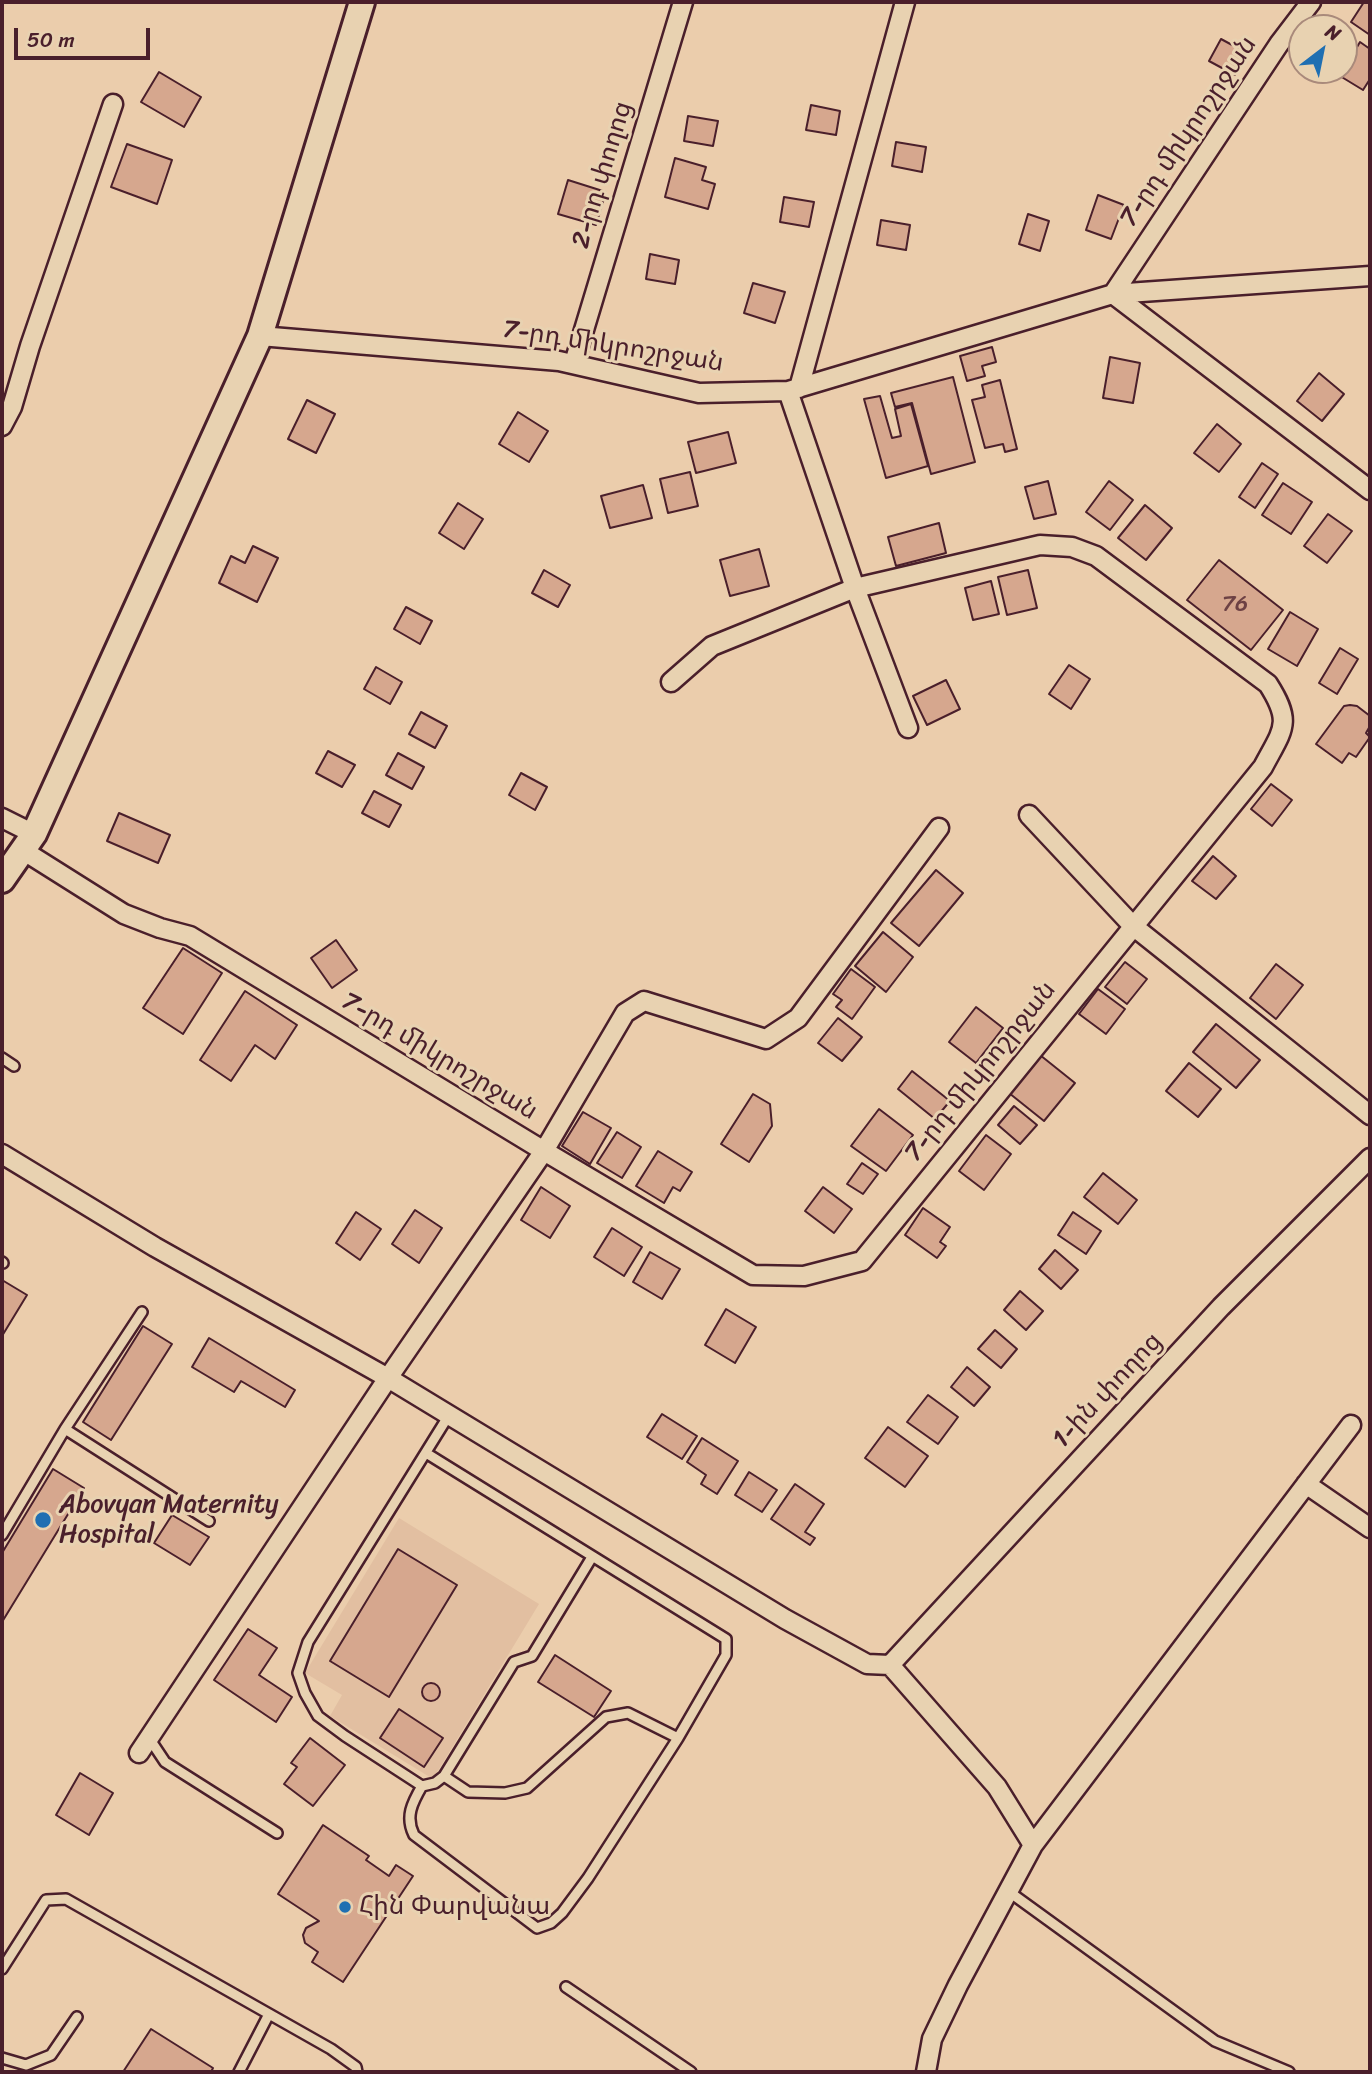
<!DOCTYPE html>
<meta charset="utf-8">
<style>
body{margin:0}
#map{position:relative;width:1372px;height:2074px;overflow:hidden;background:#ebcdac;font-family:Sriracha,sans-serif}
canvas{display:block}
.frame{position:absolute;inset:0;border:4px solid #4a1f2b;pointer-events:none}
.north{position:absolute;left:1288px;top:14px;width:70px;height:70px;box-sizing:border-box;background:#e8d2b1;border:2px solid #a98a7b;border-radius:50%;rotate:32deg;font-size:19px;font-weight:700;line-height:28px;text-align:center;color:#4a1f2b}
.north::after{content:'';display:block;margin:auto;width:24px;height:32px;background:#1f6fb2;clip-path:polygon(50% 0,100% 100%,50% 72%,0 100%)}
.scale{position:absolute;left:14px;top:28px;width:136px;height:32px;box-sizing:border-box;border:4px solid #4a1f2b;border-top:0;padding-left:9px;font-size:21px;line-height:24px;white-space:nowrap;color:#4a1f2b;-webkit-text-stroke:5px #e8d2b1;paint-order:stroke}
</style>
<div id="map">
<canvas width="1372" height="2074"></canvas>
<div class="frame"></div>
<div class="north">N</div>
<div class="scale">50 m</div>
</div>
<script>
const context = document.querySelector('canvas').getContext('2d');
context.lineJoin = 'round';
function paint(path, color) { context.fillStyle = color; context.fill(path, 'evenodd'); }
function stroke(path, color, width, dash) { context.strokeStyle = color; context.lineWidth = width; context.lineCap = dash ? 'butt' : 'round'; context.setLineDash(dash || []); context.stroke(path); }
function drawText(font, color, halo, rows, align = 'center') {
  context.font = font + ' Sriracha,"Noto Sans Armenian",sans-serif'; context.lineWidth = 6; context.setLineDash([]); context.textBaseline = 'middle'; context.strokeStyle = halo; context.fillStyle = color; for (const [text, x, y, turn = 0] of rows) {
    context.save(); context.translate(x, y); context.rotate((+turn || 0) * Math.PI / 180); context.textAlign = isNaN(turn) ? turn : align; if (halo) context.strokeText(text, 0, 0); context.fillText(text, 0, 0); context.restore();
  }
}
const built = new Path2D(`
 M 399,1518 L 539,1604 L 433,1779 L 330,1716 L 342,1695 L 305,1673 Z`);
const building = new Path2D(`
 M 1364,2 L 1370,2 L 1370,35 L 1351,22 Z
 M 1221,39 L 1247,53 L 1235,75 L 1209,61 Z
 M 1360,42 L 1370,49 L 1370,79 L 1363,90 L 1340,76 Z
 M 159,72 L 201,97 L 184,127 L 141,102 Z
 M 811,105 L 840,111 L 836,135 L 806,130 Z
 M 688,116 L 718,121 L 713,146 L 684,141 Z
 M 896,142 L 926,147 L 922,172 L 892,166 Z
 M 127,144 L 172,160 L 157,204 L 111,187 Z
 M 675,158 L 706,167 L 702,180 L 715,184 L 708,209 L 665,197 Z
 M 568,180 L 606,192 L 596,225 L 558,214 Z
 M 1098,195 L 1124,205 L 1111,239 L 1086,230 Z
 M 784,197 L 814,202 L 809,227 L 780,222 Z
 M 1028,214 L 1049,221 L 1040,251 L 1019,244 Z
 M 881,220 L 910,225 L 906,250 L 877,245 Z
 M 650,254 L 679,260 L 675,284 L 646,279 Z
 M 753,283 L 785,292 L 775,323 L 744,313 Z
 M 992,347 L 996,362 L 982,366 L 985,376 L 967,381 L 960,356 Z
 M 1110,357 L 1140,363 L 1133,403 L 1103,398 Z
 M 1319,373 L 1344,394 L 1322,421 L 1297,401 Z
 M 953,377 L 975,462 L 931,474 L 912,403 L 895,407 L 891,393 Z
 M 1000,380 L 1017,449 L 1005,452 L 1003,444 L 985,448 L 972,400 L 985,397 L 982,385 Z
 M 880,396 L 892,438 L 901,436 L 895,409 L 911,404 L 928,466 L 886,478 L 864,399 Z
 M 307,400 L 335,414 L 316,453 L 288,439 Z
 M 518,412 L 548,431 L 529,462 L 499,444 Z
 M 1217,424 L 1241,444 L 1219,472 L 1194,453 Z
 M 728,432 L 736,463 L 696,473 L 688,442 Z
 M 1262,463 L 1278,474 L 1255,508 L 1239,497 Z
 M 690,472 L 698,506 L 668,513 L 660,479 Z
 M 1048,481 L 1056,514 L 1034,519 L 1025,487 Z
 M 1109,481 L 1133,500 L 1110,530 L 1086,512 Z
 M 1283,483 L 1312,502 L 1291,534 L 1262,515 Z
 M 643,485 L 652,518 L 610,528 L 601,496 Z
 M 458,503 L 483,519 L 464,549 L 439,533 Z
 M 1145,505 L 1172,528 L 1146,560 L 1118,538 Z
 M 1328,514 L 1352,531 L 1327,563 L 1304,546 Z
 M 939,523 L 946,553 L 896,566 L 888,537 Z
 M 253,546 L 278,558 L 257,602 L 219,583 L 231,556 L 245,563 Z
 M 759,549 L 769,586 L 730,596 L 720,560 Z
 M 1219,560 L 1283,610 L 1251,650 L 1187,600 Z
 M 544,570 L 570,585 L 558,607 L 532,593 Z
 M 1028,570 L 1037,608 L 1007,615 L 998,577 Z
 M 991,581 L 999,614 L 973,620 L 965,588 Z
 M 406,607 L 432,621 L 420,644 L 394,629 Z
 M 1290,612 L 1318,629 L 1297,666 L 1268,649 Z
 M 1340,648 L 1358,659 L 1337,694 L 1319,683 Z
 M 1069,665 L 1090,679 L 1071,709 L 1049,694 Z
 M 376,667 L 402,682 L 390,704 L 364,689 Z
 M 946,680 L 960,709 L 927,725 L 913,696 Z
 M 1350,705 L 1357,706 L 1370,716 L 1370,726 L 1366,733 L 1370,737 L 1356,757 L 1349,753 L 1342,763 L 1316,744 L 1344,706 Z
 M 421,712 L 447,726 L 435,748 L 409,734 Z
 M 328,751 L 355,765 L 342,787 L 316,773 Z
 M 398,753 L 424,767 L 412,789 L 386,775 Z
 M 521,773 L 547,787 L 535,810 L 509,795 Z
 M 1271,784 L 1292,800 L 1272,826 L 1251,809 Z
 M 374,791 L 401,805 L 389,827 L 362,813 Z
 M 119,813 L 170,835 L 158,863 L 107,841 Z
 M 1213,856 L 1236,876 L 1216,899 L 1192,881 Z
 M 936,870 L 963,893 L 919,946 L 891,923 Z
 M 883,932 L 913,957 L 886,992 L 855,966 Z
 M 336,940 L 357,970 L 332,988 L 311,958 Z
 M 183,948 L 222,973 L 183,1034 L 143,1008 Z
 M 1125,962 L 1147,979 L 1127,1004 L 1105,987 Z
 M 1276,964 L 1303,985 L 1276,1019 L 1250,998 Z
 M 851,969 L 875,987 L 852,1019 L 836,1007 L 842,1000 L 833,994 Z
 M 1098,989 L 1125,1009 L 1106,1034 L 1079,1014 Z
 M 245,991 L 297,1025 L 275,1059 L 255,1045 L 231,1081 L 200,1060 Z
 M 976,1007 L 1003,1028 L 976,1063 L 949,1042 Z
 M 838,1018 L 862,1037 L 842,1061 L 818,1043 Z
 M 1216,1024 L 1260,1060 L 1236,1088 L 1193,1052 Z
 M 1040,1055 L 1075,1083 L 1044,1121 L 1009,1093 Z
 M 1189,1063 L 1221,1089 L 1198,1117 L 1166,1091 Z
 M 912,1071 L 950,1101 L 935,1119 L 898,1089 Z
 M 753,1094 L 770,1104 L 772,1126 L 749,1162 L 721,1144 Z
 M 1014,1106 L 1037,1125 L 1020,1144 L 998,1125 Z
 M 879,1109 L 913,1135 L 886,1171 L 851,1146 Z
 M 583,1112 L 611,1128 L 590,1164 L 562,1146 Z
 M 617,1132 L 641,1147 L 622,1178 L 597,1163 Z
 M 986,1135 L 1011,1154 L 984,1190 L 959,1171 Z
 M 658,1151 L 692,1172 L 680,1191 L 673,1187 L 664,1203 L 636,1186 Z
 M 862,1163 L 878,1174 L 863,1194 L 847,1184 Z
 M 1103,1173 L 1137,1200 L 1118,1224 L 1084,1197 Z
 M 541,1187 L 570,1206 L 550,1238 L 521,1220 Z
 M 823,1187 L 852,1209 L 834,1233 L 805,1211 Z
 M 923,1208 L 950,1227 L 940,1242 L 946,1246 L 937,1258 L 905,1235 Z
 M 415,1210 L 442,1228 L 419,1263 L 392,1244 Z
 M 356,1212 L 381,1229 L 360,1260 L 336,1243 Z
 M 1073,1212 L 1101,1231 L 1086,1254 L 1058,1235 Z
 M 612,1228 L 642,1247 L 624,1276 L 594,1257 Z
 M 1055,1250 L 1078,1270 L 1061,1289 L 1039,1269 Z
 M 650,1252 L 680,1269 L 662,1299 L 633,1282 Z
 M 2,1280 L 27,1295 L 2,1336 Z
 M 1020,1291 L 1043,1311 L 1026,1330 L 1004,1310 Z
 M 726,1309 L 756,1327 L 735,1363 L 705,1345 Z
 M 143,1326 L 172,1344 L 111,1440 L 83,1422 Z
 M 995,1330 L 1017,1349 L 1001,1368 L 978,1349 Z
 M 209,1338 L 295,1390 L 285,1407 L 241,1381 L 234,1392 L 192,1367 Z
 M 967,1367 L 990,1387 L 974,1406 L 951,1387 Z
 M 928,1395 L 958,1417 L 938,1444 L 907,1422 Z
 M 662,1414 L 697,1436 L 682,1459 L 647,1437 Z
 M 888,1427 L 928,1456 L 905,1487 L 865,1458 Z
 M 702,1438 L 738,1461 L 717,1494 L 701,1484 L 706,1475 L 687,1462 Z
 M 53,1469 L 84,1488 L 2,1622 L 2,1553 Z
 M 749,1472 L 777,1490 L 762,1512 L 735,1495 Z
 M 795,1484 L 824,1504 L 805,1532 L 815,1538 L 810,1545 L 771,1519 Z
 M 172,1515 L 209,1537 L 190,1565 L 154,1543 Z
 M 398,1549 L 457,1585 L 389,1697 L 330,1661 Z
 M 248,1629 L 277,1648 L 259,1675 L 292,1697 L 276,1722 L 214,1680 Z
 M 555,1655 L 611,1691 L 594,1717 L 538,1682 Z
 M422 1692a9 9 0 1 1 18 0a9 9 0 1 1-18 0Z
 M 399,1709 L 443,1738 L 424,1767 L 380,1738 Z
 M 310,1738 L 345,1765 L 313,1806 L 284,1784 L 297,1767 L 291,1763 Z
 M 80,1773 L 113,1793 L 89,1835 L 56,1815 Z
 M 323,1825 L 369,1856 L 366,1860 L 389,1876 L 396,1865 L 413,1876 L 343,1982 L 312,1962 L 318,1952 L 305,1943 L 303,1935 L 306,1928 L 319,1921 L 278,1894 Z
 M 151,2029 L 213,2068 L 211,2072 L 123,2072 Z`);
const lane = new Path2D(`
 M 2,1058 L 14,1066
 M 2,1262 L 3,1263
 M 449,1415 L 308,1642 L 298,1673 L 305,1693 L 318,1716 L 345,1736 L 422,1786 L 435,1783 L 444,1776 L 514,1662 L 532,1656 L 592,1557
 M 65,1429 L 209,1521
 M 2,1535 L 65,1429 L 142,1312
 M 149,1738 L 165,1762 L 277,1833
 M 444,1776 L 468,1792 L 505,1793 L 527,1788 L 606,1717 L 628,1713 L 678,1738
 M 422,1786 C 412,1803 405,1817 414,1835 L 537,1928 L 551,1923 L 562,1913 L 588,1878 L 678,1738 L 726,1655 L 726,1639 L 426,1453
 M 1008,1891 L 1215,2041 L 1289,2072
 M 2,1969 L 46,1900 L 66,1899 L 331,2049 L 356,2067 L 357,2072
 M 566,1987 L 691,2072
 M 2,2058 L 26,2065 L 51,2055 L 77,2017
 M 239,2072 L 269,2014`);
const street = new Path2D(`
 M 1311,2 L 1279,44 L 1113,294 L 1370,276
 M 260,336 L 559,361 L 699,393 L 788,391 L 1113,294 L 1370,490
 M 574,363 L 683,2
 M 799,388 L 905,2
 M 788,391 L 855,588 L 908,728
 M 2,426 L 12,407 L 30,346 L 113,104
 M 1029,815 L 1133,926 L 1370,1115
 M 2,818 L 34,834
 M 24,851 L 124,914 L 160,928 L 190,936 L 544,1151 L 753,1275 L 804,1276 L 862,1261 L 1263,767 C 1283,729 1293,723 1268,684 L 1096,556 L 1072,547 L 1040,545 L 855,588 L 712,646 L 671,682
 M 2,1154 L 155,1247 L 388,1378 L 785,1619 L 867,1664 L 890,1665 L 997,1787 L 1033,1845
 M 1306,1484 L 1370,1528
 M 890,1665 L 1221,1307 L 1370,1158
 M 139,1753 L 388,1378 L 544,1151 L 625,1013 L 644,1001 L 766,1039 L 798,1018 L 939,828
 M 926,2072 L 932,2039 L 958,1985 L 1033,1845 L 1351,1425`);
const secondary = new Path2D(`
 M 2,880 L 34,834 L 260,336 L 362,2`);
const markers = [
 [43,1520,9,"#1f6fb2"],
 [345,1907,7,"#1f6fb2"]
];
const numberNames = [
 ["76",1235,605]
];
const streetNames = [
 ["7-րդ միկրոշրջան",1189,132,-56],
 ["2-րդ փողոց",603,175,-73],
 ["7-րդ միկրոշրջան",613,347,9],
 ["7-րդ միկրոշրջան",439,1057,31],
 ["7-րդ միկրոշրջան",981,1072,-51],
 ["1-ին փողոց",1108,1391,-47]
];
const poiNames = [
 ["Abovyan Maternity",59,1505],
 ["Hospital",59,1535],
 ["Հին Փարվանա",359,1907]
];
paint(built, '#e2bfa1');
paint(building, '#d6a78e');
stroke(building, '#4a1f2b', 2);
stroke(lane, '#4a1f2b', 14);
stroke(street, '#4a1f2b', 23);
stroke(secondary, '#4a1f2b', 30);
stroke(lane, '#e8d2b1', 9);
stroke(street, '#e8d2b1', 18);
stroke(secondary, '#e8d2b1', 24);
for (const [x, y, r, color] of markers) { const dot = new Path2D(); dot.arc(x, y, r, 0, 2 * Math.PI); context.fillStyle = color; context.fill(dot); stroke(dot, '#e8d2b1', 2.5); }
drawText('23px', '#6d4144', null, numberNames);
drawText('26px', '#4a1f2b', '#e8d2b1', streetNames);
drawText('26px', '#4a1f2b', '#e8d2b1', poiNames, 'left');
</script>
